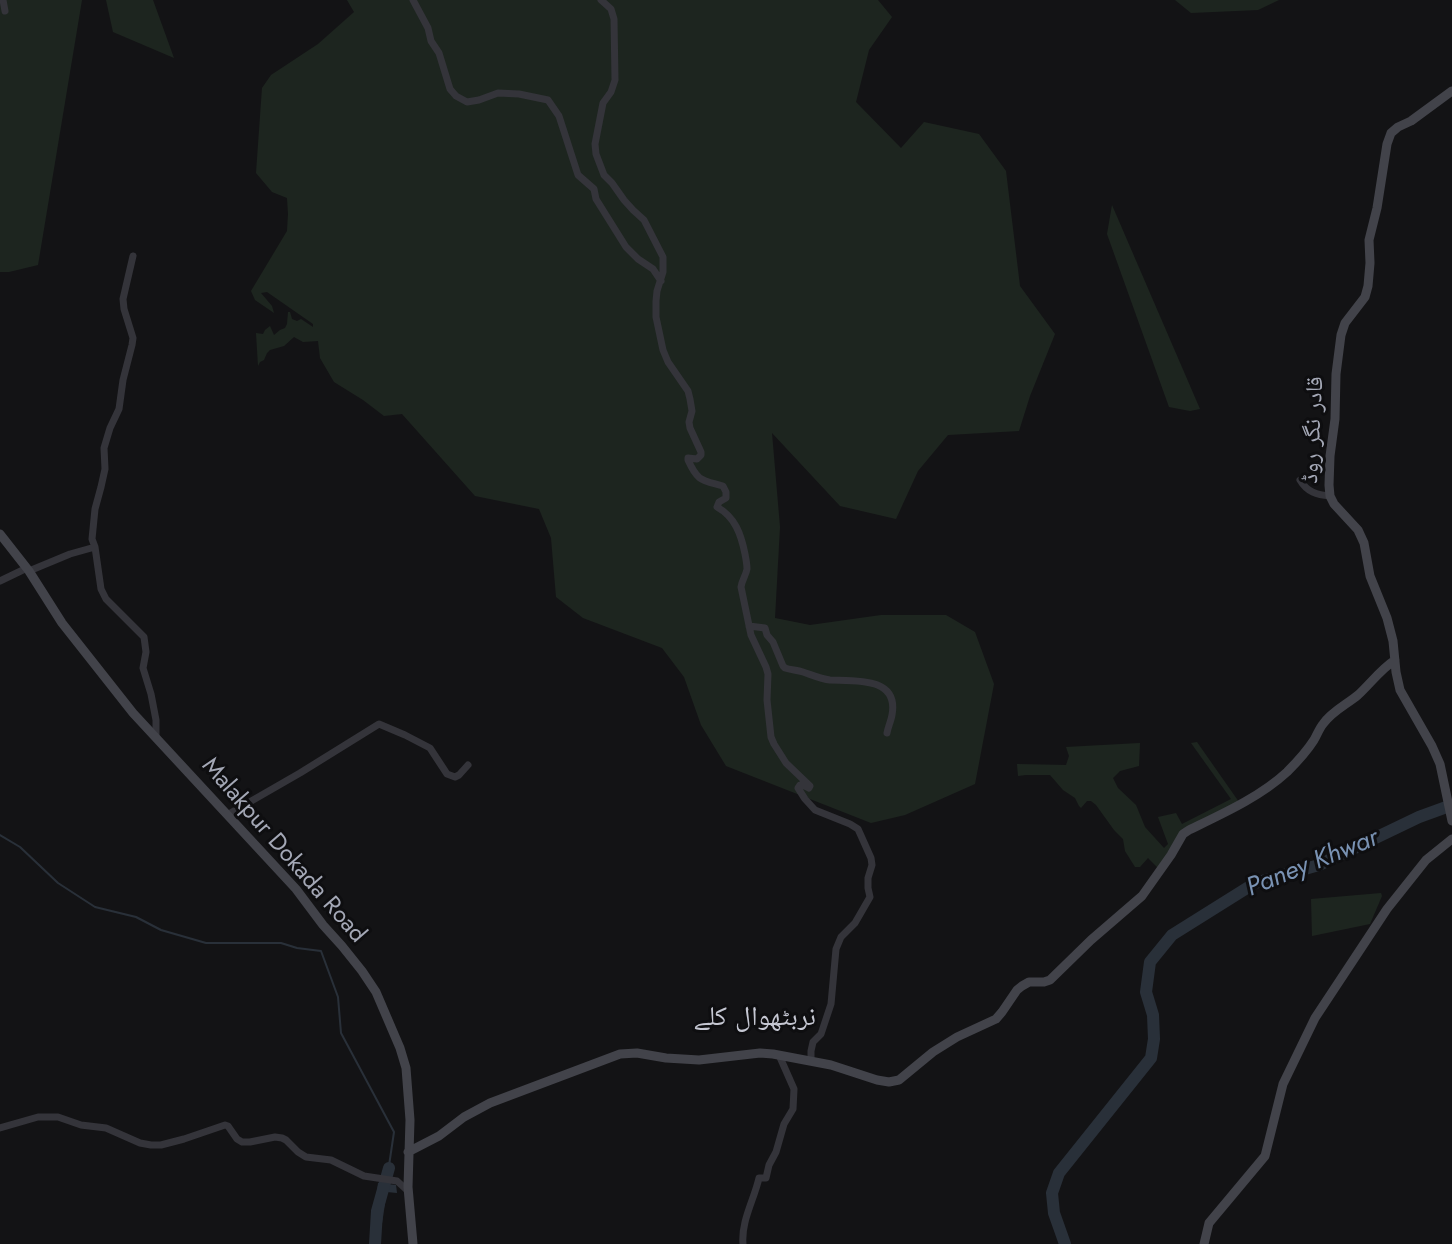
<!DOCTYPE html>
<meta charset="utf-8">
<style>
body{margin:0}
canvas{display:block;background:#131315}
</style>
<canvas width="1452" height="1244"></canvas>
<script>
const context = document.querySelector('canvas').getContext('2d');
context.lineJoin = 'round';
function paint(path, color) { context.fillStyle = color; context.fill(path, 'evenodd'); }
function stroke(path, color, width, dash) { context.strokeStyle = color; context.lineWidth = width; context.lineCap = dash ? 'butt' : 'round'; context.setLineDash(dash || []); context.stroke(path); }
function drawText(font, color, halo, rows, align = 'center') {
  context.font = font + ' Jost,"Noto Naskh Arabic",sans-serif'; context.lineWidth = 6; context.setLineDash([]); context.textBaseline = 'middle'; context.strokeStyle = halo; context.fillStyle = color; for (const [text, x, y, turn = 0] of rows) {
    context.save(); context.translate(x, y); context.rotate((+turn || 0) * Math.PI / 180); context.textAlign = isNaN(turn) ? turn : align; if (halo) context.strokeText(text, 0, 0); context.fillText(text, 0, 0); context.restore();
  }
}
const green = new Path2D(`
 M 0,0 L 82,0 L 38,265 L 9,272 L 0,272 Z
 M 106,0 L 153,0 L 174,58 L 113,32 Z
 M 347,0 L 878,0 L 892,17 L 869,50 L 856,102 L 901,148 L 924,122 L 979,134 L 1006,171 L 1020,286 L 1055,334 L 1030,396 L 1019,431 L 948,435 L 918,471 L 896,519 L 840,506 L 772,433 L 780,527 L 775,618 L 810,625 L 881,615 L 946,615 L 975,632 L 994,684 L 975,784 L 905,815 L 871,823 L 726,766 L 701,725 L 684,677 L 662,648 L 583,618 L 556,597 L 551,538 L 539,509 L 475,496 L 402,414 L 384,416 L 363,400 L 334,382 L 320,358 L 318,341 L 303,342 L 294,337 L 284,346 L 270,350 L 267,353 L 264,360 L 260,362 L 258,366 L 256,333 L 263,334 L 265,330 L 270,326 L 274,335 L 280,330 L 285,328 L 287,324 L 288,312 L 290,312 L 292,319 L 297,321 L 301,319 L 313,327 L 313,324 L 267,292 L 261,293 L 272,306 L 274,313 L 255,300 L 251,291 L 287,231 L 288,214 L 287,198 L 272,192 L 256,173 L 262,88 L 271,75 L 318,44 L 354,12 Z
 M 1175,0 L 1279,0 L 1258,10 L 1191,13 Z
 M 1112,205 L 1200,409 L 1190,411 L 1169,407 L 1107,234 Z
 M 1197,742 L 1239,802 L 1187,828 L 1158,868 L 1148,858 L 1140,867 L 1135,867 L 1125,851 L 1123,839 L 1114,830 L 1096,805 L 1091,801 L 1087,801 L 1081,808 L 1079,806 L 1075,798 L 1063,790 L 1050,775 L 1026,775 L 1018,776 L 1017,764 L 1066,765 L 1069,756 L 1066,747 L 1140,743 L 1139,766 L 1120,771 L 1113,778 L 1118,788 L 1136,805 L 1145,827 L 1164,848 L 1168,844 L 1158,817 L 1176,813 L 1182,824 L 1231,799 L 1191,743 Z
 M 1381,893 L 1382,896 L 1370,924 L 1312,936 L 1311,899 Z`);
const water = new Path2D(`
 M 378,1183 L 396,1185 L 397,1193 L 377,1191 Z`);
const stream = new Path2D(`
 M 0,835 L 20,847 L 58,883 L 95,907 L 136,917 L 161,930 L 206,943 L 281,943 L 297,948 L 321,951 L 338,997 L 341,1033 L 394,1132 L 387,1179
 M 378,1244 L 386,1190`);
const river = new Path2D(`
 M 375,1244 L 377,1211 L 389,1168
 M 1065,1244 L 1054,1213 L 1052,1193 L 1059,1173 L 1151,1058 L 1154,1039 L 1153,1015 L 1146,992 L 1150,962 L 1172,935 L 1255,883 L 1319,865 L 1419,817 L 1452,805`);
const street = new Path2D(`
 M 3,0 L 5,11
 M 413,0 L 428,28 L 431,41 L 439,53 L 450,89 L 456,96 L 467,102 L 479,100 L 498,93 L 519,94 L 548,100 L 559,116 L 578,175 L 594,189 L 596,199 L 626,247 L 638,259 L 653,269 L 661,281
 M 601,0 L 611,9 L 614,19 L 615,80 L 611,92 L 603,103 L 595,144 L 596,154 L 604,175 L 612,183 L 624,200 L 633,210 L 644,220 L 663,257 L 663,272 L 657,291 L 656,301 L 656,317 L 663,350 L 668,362 L 688,391 L 690,399 L 692,411 L 689,422 L 690,428 L 701,452 L 701,455 L 697,459 L 688,458 L 688,460 C 698,482 702,480 723,486 L 726,492 L 726,498 L 719,502 L 717,507 C 735,517 741,534 745,554 C 746,559 747,564 747,569 C 746,575 742,580 741,587 L 751,635 L 766,667 L 768,674 L 767,700 L 771,737 L 774,744 L 786,763 L 810,786 L 809,788 L 805,786 L 800,785 L 798,788 L 805,799 L 815,810 L 850,824 L 858,829 L 871,858 L 872,865 L 868,878 L 868,888 L 870,897 L 855,923 L 841,937 L 836,949 L 831,1004 L 821,1034 L 813,1042 L 811,1051 L 811,1061
 M 133,256 L 123,299 L 124,309 L 133,338 L 132,345 L 123,380 L 119,409 L 110,428 L 104,448 L 105,469 L 101,487 L 95,509 L 92,539 L 95,547 L 101,589 L 106,599 L 144,637 L 146,652 L 143,668 L 151,694 L 156,720 L 156,737
 M 1300,480 C 1307,492 1317,495 1330,496
 M 29,571 L 70,554 L 95,547
 M 0,581 L 27,568
 M 749,626 L 765,628 L 767,635 L 773,642 L 783,666 L 785,668 C 791,670 797,670 803,672 C 812,675 821,679 830,680 C 856,681 899,677 892,715 C 891,721 888,727 887,733
 M 227,815 L 300,773 L 379,724 L 405,735 L 430,748 L 447,774 L 455,777 L 459,775 L 468,765
 M 0,1128 L 38,1117 L 58,1117 L 81,1125 L 106,1128 L 140,1143 L 151,1145 L 161,1145 L 184,1139 L 225,1125 L 228,1126 L 237,1139 L 242,1142 L 250,1142 L 275,1137 L 282,1138 L 286,1140 L 298,1152 L 306,1157 L 331,1160 L 364,1176 L 397,1181 L 408,1191
 M 743,1244 C 741,1221 754,1200 759,1178 L 766,1178 L 769,1165 L 776,1152 L 784,1124 L 793,1109 L 794,1089 L 779,1055`);
const secondary = new Path2D(`
 M 1452,91 L 1411,121 L 1398,127 L 1391,133 L 1387,144 L 1377,208 L 1369,240 L 1370,263 L 1368,286 L 1365,297 L 1345,323 L 1341,335 L 1336,374 L 1335,419 L 1330,456 L 1329,485 L 1330,496 L 1334,504 L 1358,530 L 1364,543 L 1370,576 L 1387,618 L 1393,641 L 1396,672 L 1400,690 L 1432,746 L 1440,764 L 1452,821
 M 0,534 L 29,571 L 62,623 L 133,713 L 296,889 L 323,925 L 342,946 L 362,971 L 376,992 L 400,1048 L 406,1068 L 410,1120 L 408,1187 L 413,1244
 M 408,1152 L 439,1136 L 464,1117 L 490,1103 L 620,1054 L 637,1053 L 666,1058 L 699,1060 L 760,1053 L 773,1054 L 831,1065 L 877,1080 L 889,1082 L 899,1080 L 933,1052 L 957,1037 L 996,1019 L 1002,1012 L 1017,990 L 1022,986 L 1029,982 L 1044,982 L 1050,980 L 1091,940 L 1142,896 L 1171,855 L 1183,834 L 1189,830 C 1222,814 1260,797 1287,772 C 1297,762 1307,751 1314,740 C 1317,735 1319,729 1323,724 C 1332,711 1346,705 1358,695 C 1370,684 1381,669 1395,660
 M 1204,1244 L 1209,1223 L 1265,1156 L 1283,1084 L 1315,1018 L 1387,909 L 1426,860 L 1452,839`);
const streetNames = [
 ["قادر نگر روڈ",1314,430,-87],
 ["Malakpur Dokada Road",283,851,49]
];
const waterNames = [
 ["Paney Khwar",1313,864,-22]
];
const quarterNames = [
 ["نربٹھوال کلے",755,1018]
];
paint(green, '#1d251f');
paint(water, '#293039');
stroke(stream, '#293039', 2);
stroke(river, '#293039', 12);
stroke(street, '#34343a', 7);
stroke(secondary, '#42434a', 9);
drawText('24px', '#a4a8b6', '#0e0e10', streetNames);
drawText('italic 26px', '#7992b3', '#0e0e10', waterNames);
drawText('27px', '#c5c7d2', '#0e0e10', quarterNames);
</script>
